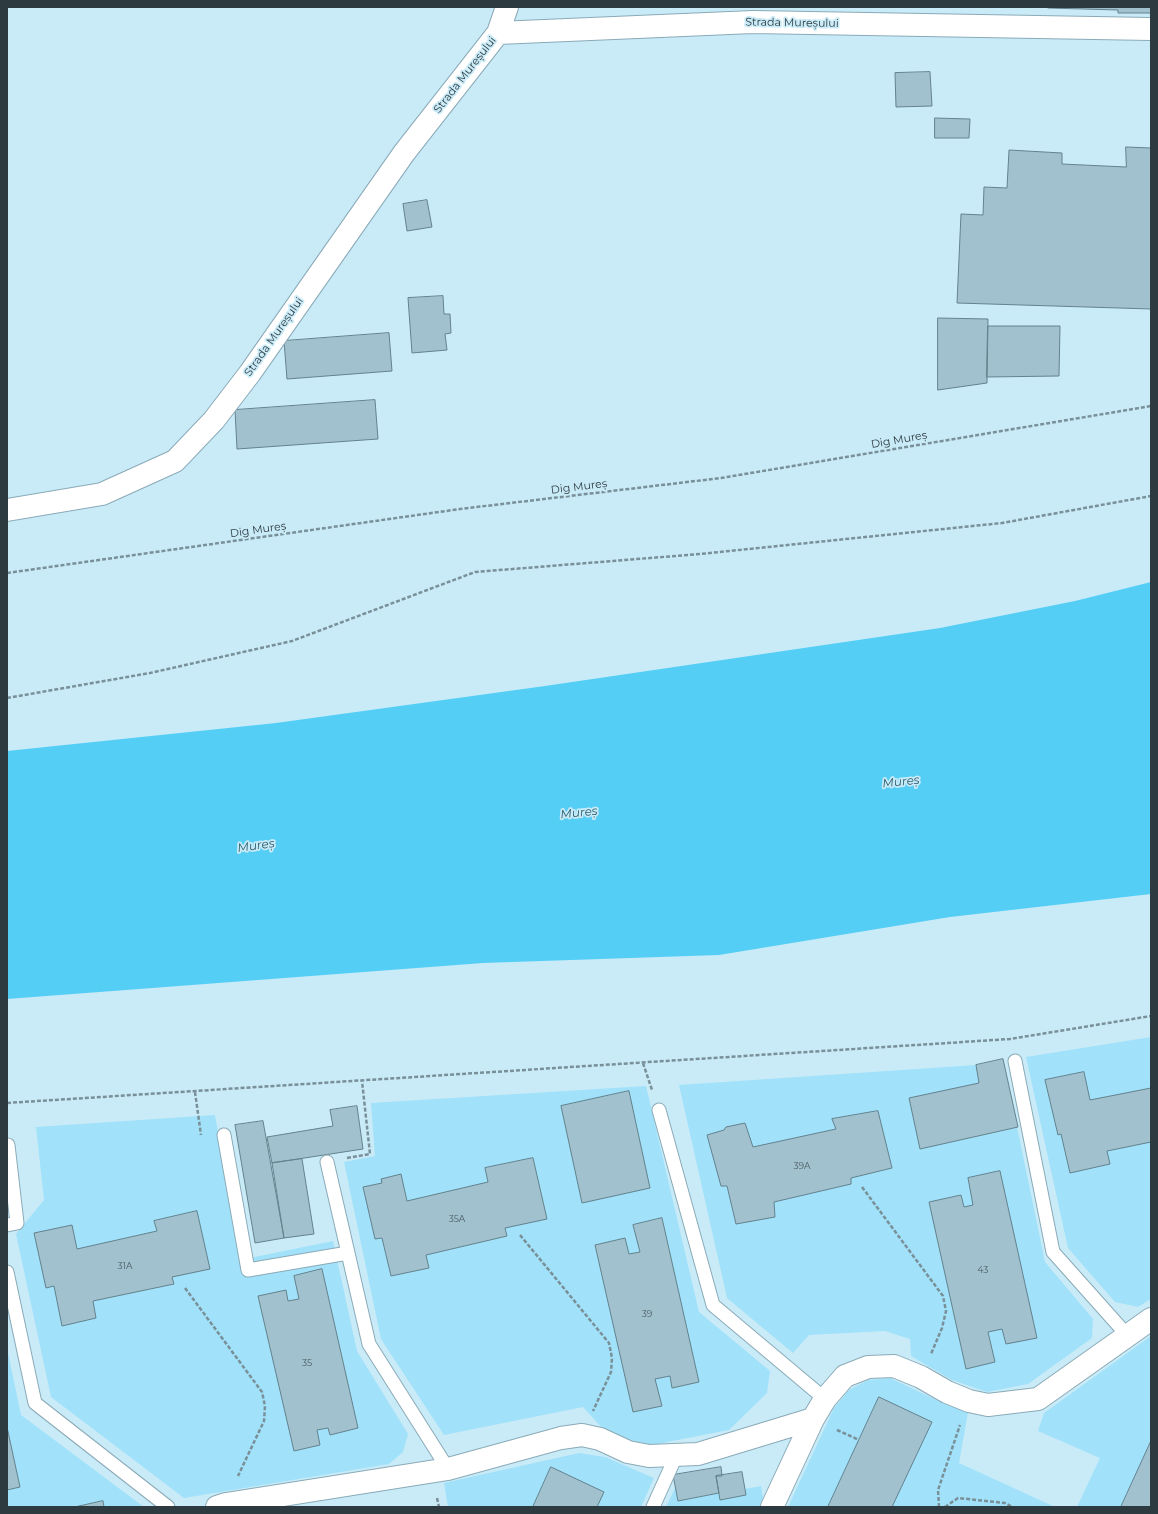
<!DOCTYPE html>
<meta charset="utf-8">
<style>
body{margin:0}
#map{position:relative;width:1158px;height:1514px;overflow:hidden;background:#c9ebf8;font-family:Montserrat,sans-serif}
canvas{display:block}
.frame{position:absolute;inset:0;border:8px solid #2d3a3f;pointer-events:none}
</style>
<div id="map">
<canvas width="1158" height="1514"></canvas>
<div class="frame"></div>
</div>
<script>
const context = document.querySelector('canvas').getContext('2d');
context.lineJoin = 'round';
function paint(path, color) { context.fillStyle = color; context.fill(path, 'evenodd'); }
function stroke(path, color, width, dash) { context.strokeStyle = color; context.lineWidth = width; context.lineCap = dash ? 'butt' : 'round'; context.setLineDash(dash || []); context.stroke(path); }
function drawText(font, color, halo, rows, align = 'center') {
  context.font = font + ' Montserrat,sans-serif'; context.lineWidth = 3.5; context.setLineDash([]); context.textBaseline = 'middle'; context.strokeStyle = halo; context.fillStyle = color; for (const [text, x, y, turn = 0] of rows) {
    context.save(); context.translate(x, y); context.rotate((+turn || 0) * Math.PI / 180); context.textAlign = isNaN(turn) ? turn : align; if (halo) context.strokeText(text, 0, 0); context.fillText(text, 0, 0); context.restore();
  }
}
const green = new Path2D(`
 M 1151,1037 L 1151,1299 L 1138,1307 L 1115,1302 L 1068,1248 L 1026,1057 Z
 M 1003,1059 L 1045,1262 L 1093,1319 L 1092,1338 L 1028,1384 L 987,1392 L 952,1380 L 911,1356 L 910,1339 L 885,1331 L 809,1335 L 793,1353 L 727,1298 L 679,1085 L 976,1065 Z
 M 646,1086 L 699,1312 L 770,1371 L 767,1393 L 729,1430 L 652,1445 L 625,1439 L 604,1430 L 583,1407 L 444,1435 L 381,1339 L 344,1162 L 375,1156 L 371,1103 Z
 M 215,1115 L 240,1260 L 333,1241 L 357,1351 L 408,1434 L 403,1452 L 389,1464 L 184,1498 L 51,1397 L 16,1234 L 44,1200 L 36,1127 Z
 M 1151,1336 L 1151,1507 L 1077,1507 L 1100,1458 L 1038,1431 L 1044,1413 Z
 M 7,1348 L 21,1415 L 144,1507 L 7,1507 Z
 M 890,1378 L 945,1404 L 968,1412 L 959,1463 L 1055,1507 L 788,1507 L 834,1408 L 849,1390 L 868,1380 Z
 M 579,1453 L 605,1457 L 654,1478 L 641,1507 L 448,1507 L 444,1483 Z
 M 676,1486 L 679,1501 L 719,1493 L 720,1500 L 746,1495 L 745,1489 L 761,1486 L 763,1498 L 759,1507 L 666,1507 Z`);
const water = new Path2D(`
 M 1151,582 L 1151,894 L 950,917 L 719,955 L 483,963 L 7,999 L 7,751 L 276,723 L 545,686 L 940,628 L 1075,601 Z`);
const building = new Path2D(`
 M 1048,7 L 1151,7 L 1151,13 L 1118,13 L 1118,10 L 1048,8 Z
 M 930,72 L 932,106 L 896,107 L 895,73 Z
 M 935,118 L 970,119 L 969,138 L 935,138 Z
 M 1126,147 L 1151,148 L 1151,309 L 957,303 L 961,214 L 983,215 L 984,187 L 1007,188 L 1009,150 L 1062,153 L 1062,164 L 1126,167 Z
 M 427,200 L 432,227 L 407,231 L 403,204 Z
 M 443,296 L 444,314 L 450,314 L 451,333 L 445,334 L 447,350 L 412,353 L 408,298 Z
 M 938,318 L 988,319 L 987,383 L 938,390 Z
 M 988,326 L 1060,326 L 1059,376 L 987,377 Z
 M 389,333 L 392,371 L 287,379 L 284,341 Z
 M 375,400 L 378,439 L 237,449 L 235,410 Z
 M 1003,1059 L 1018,1127 L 920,1149 L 909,1098 L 979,1083 L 976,1065 Z
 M 1084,1072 L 1090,1100 L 1151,1088 L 1151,1142 L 1107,1151 L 1110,1164 L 1070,1173 L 1061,1134 L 1058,1135 L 1045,1080 Z
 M 629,1091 L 650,1188 L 582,1203 L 561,1106 Z
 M 357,1106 L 363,1149 L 272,1163 L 267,1137 L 333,1126 L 330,1110 Z
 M 878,1111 L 892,1168 L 851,1178 L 851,1184 L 774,1202 L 775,1217 L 736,1224 L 727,1186 L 721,1186 L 707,1135 L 724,1130 L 726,1127 L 745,1123 L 753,1147 L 836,1129 L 832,1119 Z
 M 263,1121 L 284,1238 L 255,1243 L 235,1125 Z
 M 533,1158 L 547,1219 L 505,1228 L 507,1236 L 426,1255 L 429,1268 L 391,1276 L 382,1238 L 375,1239 L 363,1187 L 382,1183 L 381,1179 L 401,1174 L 407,1201 L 488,1182 L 485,1168 Z
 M 302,1159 L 314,1234 L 284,1238 L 272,1163 Z
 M 1000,1171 L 1037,1338 L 1006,1344 L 1002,1329 L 988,1332 L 995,1362 L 966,1369 L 929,1202 L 961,1195 L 964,1207 L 973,1205 L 968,1178 Z
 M 197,1211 L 210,1269 L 172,1277 L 174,1284 L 93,1301 L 96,1318 L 62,1326 L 54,1286 L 46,1288 L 34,1233 L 72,1225 L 77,1249 L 157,1231 L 154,1221 Z
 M 662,1218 L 699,1382 L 672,1388 L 670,1376 L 655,1379 L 662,1406 L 633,1412 L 595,1245 L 625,1238 L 629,1254 L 640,1252 L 633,1225 Z
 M 322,1269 L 358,1428 L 330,1435 L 328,1428 L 317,1430 L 320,1445 L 294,1451 L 258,1296 L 286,1290 L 288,1301 L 299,1299 L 294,1276 Z
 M 879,1397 L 932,1422 L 892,1507 L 828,1507 Z
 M 7,1427 L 20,1487 L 7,1490 Z
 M 1151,1441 L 1151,1507 L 1121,1507 Z
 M 551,1467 L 604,1492 L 597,1507 L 533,1507 Z
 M 721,1467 L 722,1476 L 716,1476 L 719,1493 L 678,1501 L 673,1475 Z
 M 742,1472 L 746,1495 L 720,1500 L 716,1476 Z
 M 103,1501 L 104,1507 L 75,1507 Z`);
const path = new Path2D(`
 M 7,573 L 460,509 L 721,478 L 1151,406
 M 7,698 L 150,673 L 292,641 L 475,572 L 700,554 L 1002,523 L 1151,496
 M 643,1063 L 652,1090
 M 195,1092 L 201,1135
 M 7,1103 L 1010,1039 L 1151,1016
 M 347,1158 L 370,1154 L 362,1081
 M 862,1187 L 943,1296 L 946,1311 L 942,1328 L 931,1354
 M 520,1235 L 609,1343 L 612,1358 L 611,1372 L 593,1411
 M 185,1288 L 262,1392 L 265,1406 L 264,1421 L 238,1476
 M 837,1430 L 859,1440
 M 437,1498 L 439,1507
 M 939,1507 L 938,1490 L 960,1425
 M 945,1507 L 958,1498 L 1005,1503 L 1012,1507`);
const lane = new Path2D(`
 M 1015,1061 L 1053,1252 L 1127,1335
 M 659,1110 L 713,1305 L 825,1399
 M 224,1135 L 248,1270 L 348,1253
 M 327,1162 L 369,1344 L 448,1469
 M 7,1225 L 17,1223 L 8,1145
 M 7,1272 L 35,1403 L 168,1507
 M 653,1507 L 676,1456`);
const street = new Path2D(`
 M 498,33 L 753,22 L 1151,29
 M 7,510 L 102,494 L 175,461 L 214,420 L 250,373 L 404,153 L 498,33 L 507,7
 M 217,1507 L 226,1504 L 448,1469 L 561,1438 L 582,1435 L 600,1439 L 628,1452 L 649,1456 L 698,1454 L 813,1419
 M 772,1507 L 813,1419 L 825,1399 L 845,1376 L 868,1367 L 894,1366 L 921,1377 L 947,1392 L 969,1401 L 988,1405 L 1038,1399 L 1151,1319`);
const numberNames = [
 ["39A",802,1166],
 ["35A",457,1219],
 ["31A",125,1266],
 ["43",983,1270],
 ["39",647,1314],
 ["35",307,1363]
];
const streetNames = [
 ["Strada Mureșului",792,23,1],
 ["Strada Mureșului",465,75,-52],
 ["Strada Mureșului",274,337,-55],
 ["Dig Mureș",899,440,-10],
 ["Dig Mureș",579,487,-7],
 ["Dig Mureș",258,530,-8]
];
const waterNames = [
 ["Mureș",901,782,-6],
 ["Mureș",579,813,-6],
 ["Mureș",256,846,-8]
];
paint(green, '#a1e1f9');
paint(water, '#55cef6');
paint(building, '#a1c1ce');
stroke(building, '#63828e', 1);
stroke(lane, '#8aaab7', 15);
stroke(street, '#8aaab7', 24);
stroke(path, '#799099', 2.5, [4, 2]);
stroke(lane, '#fff', 13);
stroke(street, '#fff', 22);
drawText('9px', '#4a5c63', null, numberNames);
drawText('11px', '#2d3a3f', '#c9ebf8', streetNames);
drawText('italic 12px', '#2b5d6e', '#c9ebf8', waterNames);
</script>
